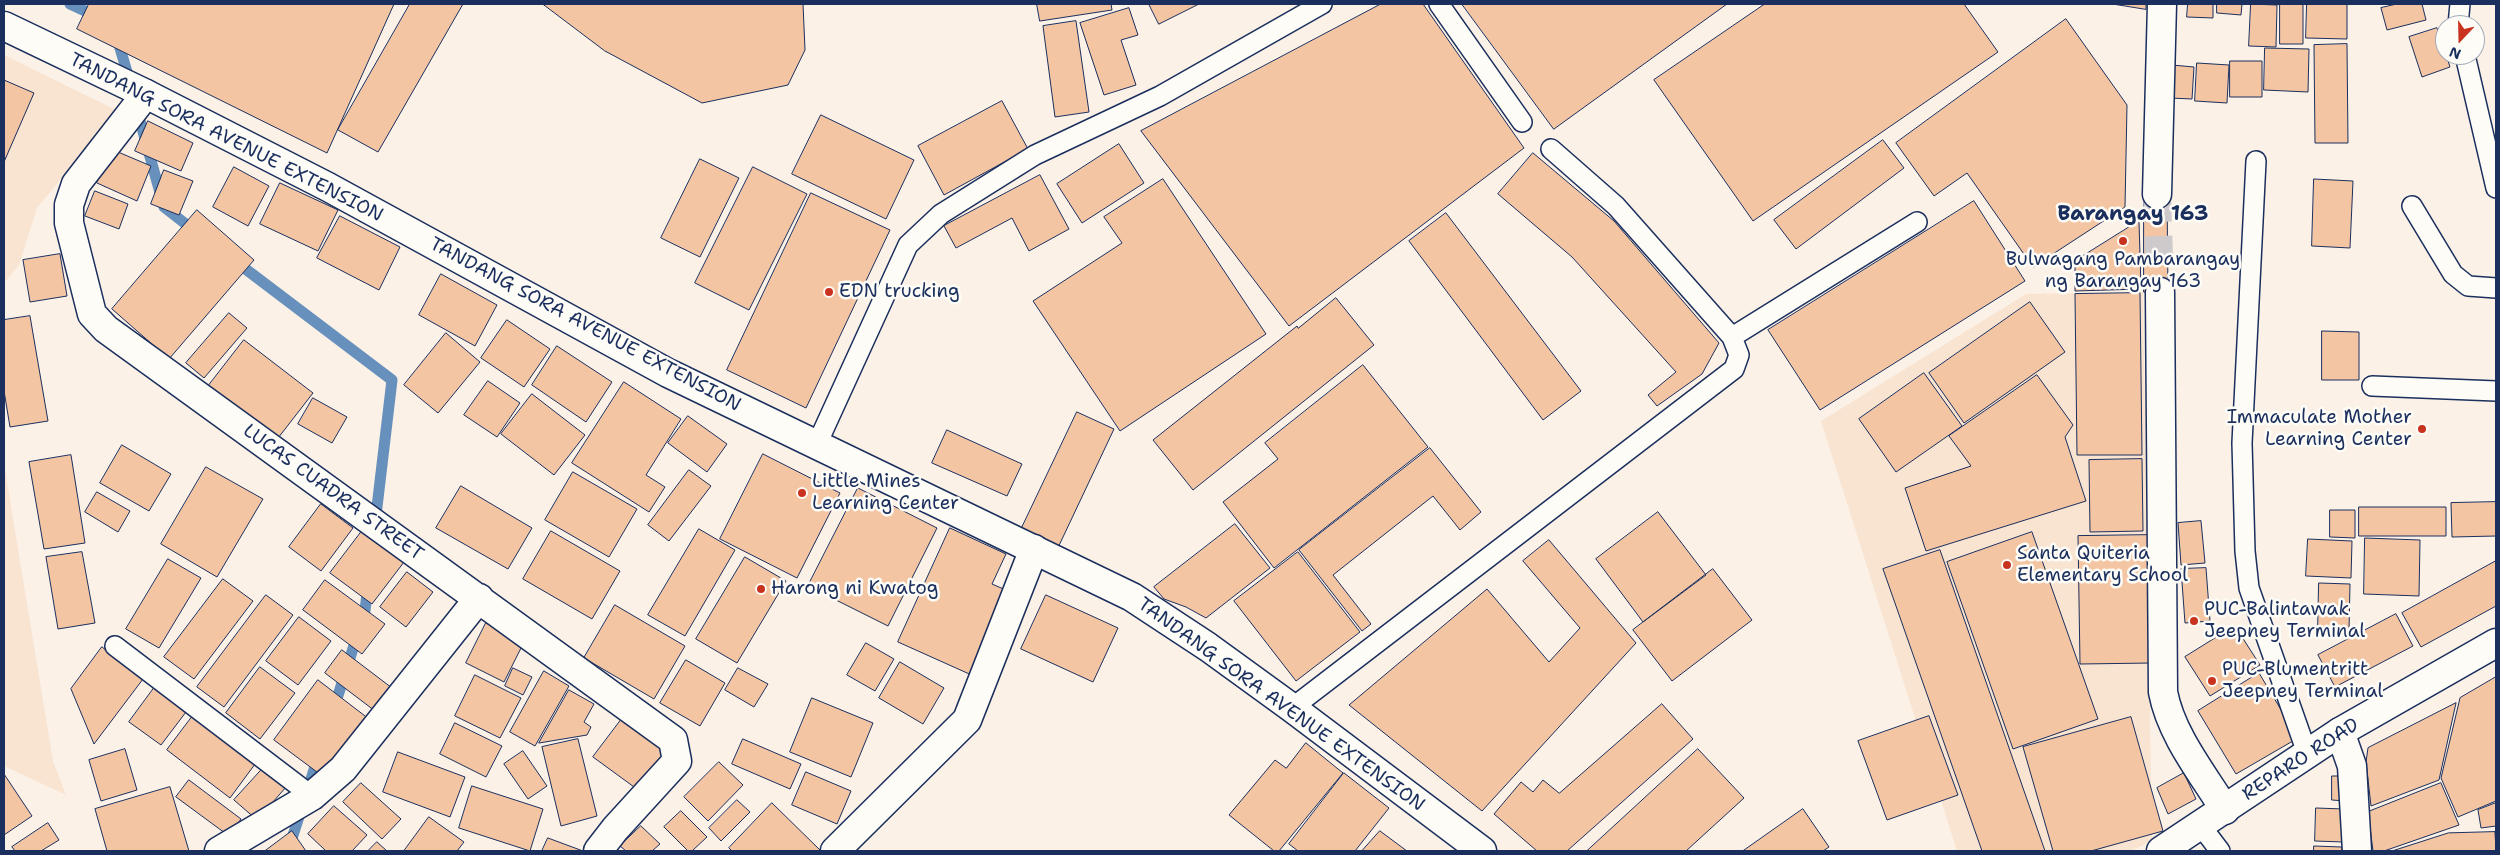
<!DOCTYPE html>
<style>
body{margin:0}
#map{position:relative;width:2500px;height:855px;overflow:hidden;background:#fbf1e6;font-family:"Shantell Sans",sans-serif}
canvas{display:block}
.frame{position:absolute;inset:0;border:5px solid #1b2f5e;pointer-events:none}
.north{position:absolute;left:2435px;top:15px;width:50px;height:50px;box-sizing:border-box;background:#fdfcf7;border:1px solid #a3aaba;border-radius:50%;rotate:201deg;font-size:14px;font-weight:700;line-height:20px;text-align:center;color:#1b2f5e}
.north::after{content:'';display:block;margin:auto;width:18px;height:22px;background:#c8321e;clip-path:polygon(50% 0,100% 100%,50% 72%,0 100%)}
</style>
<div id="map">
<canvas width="2500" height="855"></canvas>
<div class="frame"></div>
<div class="north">N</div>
</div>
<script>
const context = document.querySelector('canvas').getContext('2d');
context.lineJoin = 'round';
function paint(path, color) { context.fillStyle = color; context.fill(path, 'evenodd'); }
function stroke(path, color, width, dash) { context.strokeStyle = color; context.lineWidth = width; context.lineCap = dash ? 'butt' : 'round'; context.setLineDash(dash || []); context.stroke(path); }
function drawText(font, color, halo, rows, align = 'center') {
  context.font = font + ' "Shantell Sans",sans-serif'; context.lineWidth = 5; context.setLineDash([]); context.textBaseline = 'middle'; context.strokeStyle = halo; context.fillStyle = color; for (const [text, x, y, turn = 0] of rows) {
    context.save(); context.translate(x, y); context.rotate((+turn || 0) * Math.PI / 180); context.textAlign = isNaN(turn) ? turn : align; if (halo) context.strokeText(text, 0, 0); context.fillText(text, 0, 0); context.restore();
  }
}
const built = new Path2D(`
 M 4,55 L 118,111 L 37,208 L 19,265 L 4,283 Z
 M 2143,292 L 2152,841 L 2130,851 L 1957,851 L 1821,421 L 2026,294 Z
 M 4,464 L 53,761 L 66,795 L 4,766 Z`);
const stream = new Path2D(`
 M 70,4 L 98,17
 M 117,38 L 130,82
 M 137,110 L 164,207 L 196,232
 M 235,261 L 392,380 L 375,524
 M 334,708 L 365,611 L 368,584
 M 307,792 L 318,757
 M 288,851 L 302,807`);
const building = new Path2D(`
 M 89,4 L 394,4 L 327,153 L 77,29 Z
 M 410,4 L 463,4 L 378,152 L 338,130 Z
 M 543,4 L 803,4 L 805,50 L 788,85 L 702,103 L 605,51 Z
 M 1037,4 L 1111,4 L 1112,10 L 1040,21 Z
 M 1149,4 L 1199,4 L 1159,24 Z
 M 1381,4 L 1423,4 L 1524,148 L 1289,326 L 1141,131 Z
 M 1462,4 L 1727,4 L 1554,129 Z
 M 1765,4 L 1964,4 L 1998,52 L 1753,221 L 1654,80 Z
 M 2113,4 L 2146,4 L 2146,9 Z
 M 2188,4 L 2213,4 L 2213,18 L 2187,17 Z
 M 2217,4 L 2242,4 L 2241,15 L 2217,13 Z
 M 2251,4 L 2277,5 L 2276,47 L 2249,46 Z
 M 2280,4 L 2303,4 L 2303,44 L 2280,44 Z
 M 2307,4 L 2347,4 L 2347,39 L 2306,38 Z
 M 2397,4 L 2422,4 L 2426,20 L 2387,30 L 2381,8 Z
 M 1129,8 L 1138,35 L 1121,40 L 1136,85 L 1104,95 L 1080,23 Z
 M 2066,19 L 2127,105 L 2125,207 L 2033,267 L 1967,173 L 1934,196 L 1896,143 Z
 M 1076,21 L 1089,112 L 1055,117 L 1043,26 Z
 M 2437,28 L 2450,67 L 2422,77 L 2409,37 Z
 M 2347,44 L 2348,143 L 2315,143 L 2314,45 Z
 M 2265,48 L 2309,49 L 2308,92 L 2264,90 Z
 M 2230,61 L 2262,61 L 2262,97 L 2230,97 Z
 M 2197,63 L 2229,65 L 2227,103 L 2195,101 Z
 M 2172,65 L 2194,67 L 2192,99 L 2170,98 Z
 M 4,80 L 34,93 L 4,162 Z
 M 1002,101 L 1028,149 L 944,195 L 918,146 Z
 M 821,115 L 914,160 L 886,219 L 792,174 Z
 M 148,121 L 193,143 L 181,171 L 135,151 Z
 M 1883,140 L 1904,168 L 1796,249 L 1774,220 Z
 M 1119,144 L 1144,183 L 1082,223 L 1057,184 Z
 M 111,149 L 151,166 L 137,201 L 97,183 Z
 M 1533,153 L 1614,221 L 1719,343 L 1702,374 L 1657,406 L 1648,395 L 1676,372 L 1572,257 L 1498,194 Z
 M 700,159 L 739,178 L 700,257 L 661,238 Z
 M 234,167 L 269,186 L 248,226 L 213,207 Z
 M 753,167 L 807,194 L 749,310 L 695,283 Z
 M 164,170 L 193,181 L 179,215 L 151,204 Z
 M 1040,175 L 1069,229 L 1029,251 L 1012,218 L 956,248 L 944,226 Z
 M 1163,179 L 1266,334 L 1120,431 L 1033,301 L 1122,243 L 1104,217 Z
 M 2314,179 L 2353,181 L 2350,248 L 2312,246 Z
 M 280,183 L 338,210 L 318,251 L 260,224 Z
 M 95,191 L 128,204 L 119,229 L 85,216 Z
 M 811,193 L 890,230 L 806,408 L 727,370 Z
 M 2144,194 L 2167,194 L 2168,292 L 2144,292 Z
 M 1974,201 L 2025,281 L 1820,410 L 1768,330 Z
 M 197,210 L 254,260 L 169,359 L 112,309 Z
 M 1446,213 L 1581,391 L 1543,420 L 1409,241 Z
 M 340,216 L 400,247 L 379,290 L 317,258 Z
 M 2139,221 L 2141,289 L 2075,291 L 2075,261 Z
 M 60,254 L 67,296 L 30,302 L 23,260 Z
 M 441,274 L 497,305 L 475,346 L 419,315 Z
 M 2140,293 L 2142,455 L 2077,455 L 2075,294 Z
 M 1336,298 L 1374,345 L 1193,490 L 1153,440 L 1297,326 L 1298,328 Z
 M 2030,302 L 2065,352 L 1964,423 L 1929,373 Z
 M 229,313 L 247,328 L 204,378 L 186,363 Z
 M 30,316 L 48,421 L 10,427 L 4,391 L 4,320 Z
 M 507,320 L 550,349 L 524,387 L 481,358 Z
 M 2322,331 L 2359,332 L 2359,380 L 2322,380 Z
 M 446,333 L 480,362 L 438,413 L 404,385 Z
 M 244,340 L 313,393 L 275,442 L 206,389 Z
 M 557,346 L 612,382 L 586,422 L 532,385 Z
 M 1363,365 L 1428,447 L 1274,568 L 1223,502 L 1278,459 L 1265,443 Z
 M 1924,373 L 1962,426 L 1896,472 L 1859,419 Z
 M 2037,375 L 2073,425 L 2065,437 L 2086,501 L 1926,551 L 1905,488 L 1971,466 L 1949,436 Z
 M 488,381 L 520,403 L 497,437 L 464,415 Z
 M 624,382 L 681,419 L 646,475 L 665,487 L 649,512 L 572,463 Z
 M 532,394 L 585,435 L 554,475 L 501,434 Z
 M 313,398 L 347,417 L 332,443 L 298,424 Z
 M 1077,412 L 1114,429 L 1055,554 L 1018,536 Z
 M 688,416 L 727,444 L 707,472 L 668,443 Z
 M 947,430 L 1022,464 L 1007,496 L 932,463 Z
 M 122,445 L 171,474 L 149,511 L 100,483 Z
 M 1430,448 L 1481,512 L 1460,530 L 1433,496 L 1333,575 L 1371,624 L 1362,631 L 1299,550 Z
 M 763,454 L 840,493 L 797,578 L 720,539 Z
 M 71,455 L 85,543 L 44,549 L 29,462 Z
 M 2142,459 L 2143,531 L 2090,532 L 2089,460 Z
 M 206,467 L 263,499 L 217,577 L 161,544 Z
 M 689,470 L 711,486 L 669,541 L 648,525 Z
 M 573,472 L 637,509 L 609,557 L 545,520 Z
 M 461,486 L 532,528 L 508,569 L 436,528 Z
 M 858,488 L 937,528 L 888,626 L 808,586 Z
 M 97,492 L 130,511 L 118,532 L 85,512 Z
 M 2496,502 L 2496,536 L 2452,537 L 2451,503 Z
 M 321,504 L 353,528 L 321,571 L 289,547 Z
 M 2359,507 L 2446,507 L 2446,536 L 2359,536 Z
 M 2330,510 L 2355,510 L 2355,538 L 2330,537 Z
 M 1658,512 L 1706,575 L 1643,622 L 1596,559 Z
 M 2201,521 L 2205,563 L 2181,565 L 2178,523 Z
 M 1235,524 L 1270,568 L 1206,618 L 1186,607 L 1164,599 L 1154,587 Z
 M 950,528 L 1006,554 L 992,584 L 1015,594 L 976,677 L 898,642 Z
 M 699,529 L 735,550 L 685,636 L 648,615 Z
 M 362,531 L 404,562 L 372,604 L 330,573 Z
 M 551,531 L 620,571 L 592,619 L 523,579 Z
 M 2032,532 L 2098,719 L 2013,749 L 1947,562 Z
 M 2151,535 L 2152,663 L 2080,664 L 2078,536 Z
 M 2365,538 L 2420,540 L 2419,596 L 2364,594 Z
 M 2308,539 L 2352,541 L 2351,578 L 2306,576 Z
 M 1549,540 L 1636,643 L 1482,811 L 1349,705 L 1487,589 L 1549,662 L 1580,628 L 1523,561 Z
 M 1940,550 L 2045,851 L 1982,851 L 1883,569 Z
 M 82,552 L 95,623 L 58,629 L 46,557 Z
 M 1298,552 L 1360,632 L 1296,681 L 1234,601 Z
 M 745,557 L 786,581 L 737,663 L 696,639 Z
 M 168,559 L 201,578 L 159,648 L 126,629 Z
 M 2496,561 L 2496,606 L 2421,647 L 2402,613 Z
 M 2206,568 L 2210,621 L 2185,623 L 2181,569 Z
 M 1713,569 L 1752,620 L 1672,681 L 1633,630 Z
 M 407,572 L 433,592 L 406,627 L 380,607 Z
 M 223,579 L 253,601 L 194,679 L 164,657 Z
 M 325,580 L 385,624 L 362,654 L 303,610 Z
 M 2319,583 L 2350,584 L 2349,631 L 2318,630 Z
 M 266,595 L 293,615 L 224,707 L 197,687 Z
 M 1046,595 L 1118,628 L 1093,682 L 1021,649 Z
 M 615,605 L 685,646 L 654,699 L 584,658 Z
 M 2396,614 L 2413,646 L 2335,687 L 2318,655 Z
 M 299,617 L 331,641 L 298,685 L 266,661 Z
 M 486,623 L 524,642 L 504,682 L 466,663 Z
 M 2235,626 L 2260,665 L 2210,696 L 2185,657 Z
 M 866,643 L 894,659 L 875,691 L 847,675 Z
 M 102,647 L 143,679 L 94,744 L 71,689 Z
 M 342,650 L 396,691 L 379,714 L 325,673 Z
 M 686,660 L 725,683 L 700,726 L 660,703 Z
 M 900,662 L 944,688 L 923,724 L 879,698 Z
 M 260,667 L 295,693 L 260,739 L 226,713 Z
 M 513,668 L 532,677 L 523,695 L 505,686 Z
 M 738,668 L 768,684 L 754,707 L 725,690 Z
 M 544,671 L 569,686 L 535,746 L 510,732 Z
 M 2259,673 L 2298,738 L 2236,774 L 2198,711 Z
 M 475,675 L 521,698 L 500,738 L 455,716 Z
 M 2496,677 L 2496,801 L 2458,817 L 2441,778 L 2460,698 Z
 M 318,680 L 369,719 L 325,778 L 274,740 Z
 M 157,684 L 189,708 L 161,745 L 129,722 Z
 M 569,690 L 594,704 L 584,722 L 591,727 L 587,735 L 539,743 Z
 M 812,698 L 873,723 L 851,777 L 790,752 Z
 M 2456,703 L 2439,780 L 2371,806 L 2366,762 L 2368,748 Z
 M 1662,704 L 1693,739 L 1567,851 L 1537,851 L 1494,814 L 1521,782 L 1533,792 L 1543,780 L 1559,793 Z
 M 195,713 L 258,760 L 230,798 L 167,750 Z
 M 624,716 L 675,754 L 645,795 L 593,757 Z
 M 1929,716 L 1958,795 L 1887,820 L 1858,741 Z
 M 2131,717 L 2163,831 L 2091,851 L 2053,851 L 2023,747 Z
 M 455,723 L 502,746 L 486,777 L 440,754 Z
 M 578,739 L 597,816 L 561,826 L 542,747 Z
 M 743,739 L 801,764 L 790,789 L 732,764 Z
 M 1306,743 L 1343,773 L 1279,851 L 1274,851 L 1229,815 L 1275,760 L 1286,768 Z
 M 125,749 L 137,790 L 101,801 L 89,760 Z
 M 1698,749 L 1744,798 L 1686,851 L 1587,851 Z
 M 523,751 L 547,786 L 528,799 L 504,764 Z
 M 398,752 L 465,777 L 450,817 L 383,792 Z
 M 719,762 L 743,785 L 708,821 L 684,797 Z
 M 265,766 L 287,786 L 257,820 L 234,800 Z
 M 806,772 L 851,791 L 837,824 L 792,805 Z
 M 1344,773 L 1389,808 L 1355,851 L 1298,851 L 1289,844 Z
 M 2184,773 L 2196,799 L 2168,814 L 2157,788 Z
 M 4,774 L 32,816 L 4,835 Z
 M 2332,776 L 2345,776 L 2345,801 L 2332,800 Z
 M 189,780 L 241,819 L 229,836 L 176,797 Z
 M 361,783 L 401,819 L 382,839 L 343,802 Z
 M 2441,783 L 2459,825 L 2384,851 L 2373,851 L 2368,812 Z
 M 472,786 L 543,809 L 530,851 L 459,828 Z
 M 170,787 L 189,851 L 107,851 L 95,809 Z
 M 737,800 L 750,812 L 721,841 L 709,828 Z
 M 772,803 L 821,851 L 732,851 L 729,848 Z
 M 2496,803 L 2496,826 L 2481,828 L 2478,810 Z
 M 334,806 L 367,835 L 352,851 L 326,851 L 308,834 Z
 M 2316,808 L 2344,809 L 2343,842 L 2315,841 Z
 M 1803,809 L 1829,847 L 1823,851 L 1743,851 Z
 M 681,811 L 707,837 L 692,851 L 688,851 L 664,827 Z
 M 429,817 L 464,842 L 457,851 L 404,851 Z
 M 48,823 L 59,840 L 41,851 L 15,851 L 12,847 Z
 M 641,826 L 660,844 L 652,851 L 626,851 L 620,846 Z
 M 292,831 L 306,851 L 265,851 Z
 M 1380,831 L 1407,851 L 1362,851 Z
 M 2495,832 L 2496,851 L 2392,851 L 2448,833 Z
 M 548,838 L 583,851 L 542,851 Z
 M 377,842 L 387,851 L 368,851 Z
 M 2314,846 L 2342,847 L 2342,851 L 2314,851 Z`);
const streetTunnel = new Path2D(`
 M 2157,194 L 2160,292`);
const lane = new Path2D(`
 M 1439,4 L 1522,122
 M 2458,25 L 2460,4
 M 2465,55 L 2496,188
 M 2256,161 L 2242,443 L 2245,551 L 2249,588 L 2307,753
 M 2412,206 L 2453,274 L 2468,286 L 2496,288
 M 1732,337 L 1917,222
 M 2372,386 L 2496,391
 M 817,444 L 908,245 L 941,214 L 1035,155 L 1160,96 L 1322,4
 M 115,646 L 312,796
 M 1292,708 L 1734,369 L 1739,355 L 1732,337 L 1616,206 L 1551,149
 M 2201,826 L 2220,851`);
const street = new Path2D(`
 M 146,94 L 76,184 L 69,205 L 69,223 L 92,314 L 106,329 L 673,740 L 677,761 L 615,829 L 598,851
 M 2157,194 L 2162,4
 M 2160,292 L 2163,692 C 2171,735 2203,774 2225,810
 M 2340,732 L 2352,766 L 2357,851
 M 219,851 L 312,796 L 343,769 L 479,598
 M 835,851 L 967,720 L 1034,549`);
const secondary = new Path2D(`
 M 4,26 L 146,94 L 328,187 L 668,373 L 1132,597 L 1208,647 L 1292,708 L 1482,851
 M 2161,851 L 2340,732 L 2496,643`);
const markers = [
 [2123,241,5,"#c8321e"],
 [829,292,5,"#c8321e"],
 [2422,429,5,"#c8321e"],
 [802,493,5,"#c8321e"],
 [2007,565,5,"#c8321e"],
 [761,589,5,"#c8321e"],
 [2194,621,5,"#c8321e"],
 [2212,681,5,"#c8321e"]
];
const streetNames = [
 ["TANDANG SORA AVENUE EXTENSION",226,138,27],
 ["TANDANG SORA AVENUE EXTENSION",585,325,28],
 ["LUCAS CUADRA STREET",333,493,36],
 ["TANDANG SORA AVENUE EXTENSION",1281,705,36],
 ["REPARO ROAD",2301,760,-33]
];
const poiNames = [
 ["Bulwagang Pambarangay",2123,260,"center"],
 ["ng Barangay 163",2123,282,"center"],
 ["EDN trucking",839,292],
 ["Immaculate Mother",2412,418,"right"],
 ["Learning Center",2412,440,"right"],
 ["Little Mines",812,482],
 ["Learning Center",812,504],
 ["Santa Quiteria",2017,554],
 ["Elementary School",2017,576],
 ["Harong ni Kwatog",771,589],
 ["PUC-Balintawak",2204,610],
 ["Jeepney Terminal",2204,632],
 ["PUC-Blumentritt",2222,670],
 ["Jeepney Terminal",2222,692]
];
const quarterNames = [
 ["Barangay 163",2133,215]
];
paint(built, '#f9e4d2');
stroke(stream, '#6791bc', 11);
paint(building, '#f3c5a3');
stroke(building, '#1b2f5e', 1);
stroke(streetTunnel, '#cecacb', 28, [28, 14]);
stroke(lane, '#1b2f5e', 22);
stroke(street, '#1b2f5e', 31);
stroke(secondary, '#1b2f5e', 31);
stroke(lane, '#fdfcf7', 19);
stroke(street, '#fdfcf7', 28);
stroke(secondary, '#fdfcf7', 28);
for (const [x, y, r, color] of markers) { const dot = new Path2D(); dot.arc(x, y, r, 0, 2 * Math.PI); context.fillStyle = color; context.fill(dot); stroke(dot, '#fdfcf7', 2); }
drawText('19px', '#1b2f5e', '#fdfcf7', streetNames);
drawText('19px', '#1b2f5e', '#fdfcf7', poiNames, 'left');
drawText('bold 21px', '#1b2f5e', '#fdfcf7', quarterNames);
</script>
